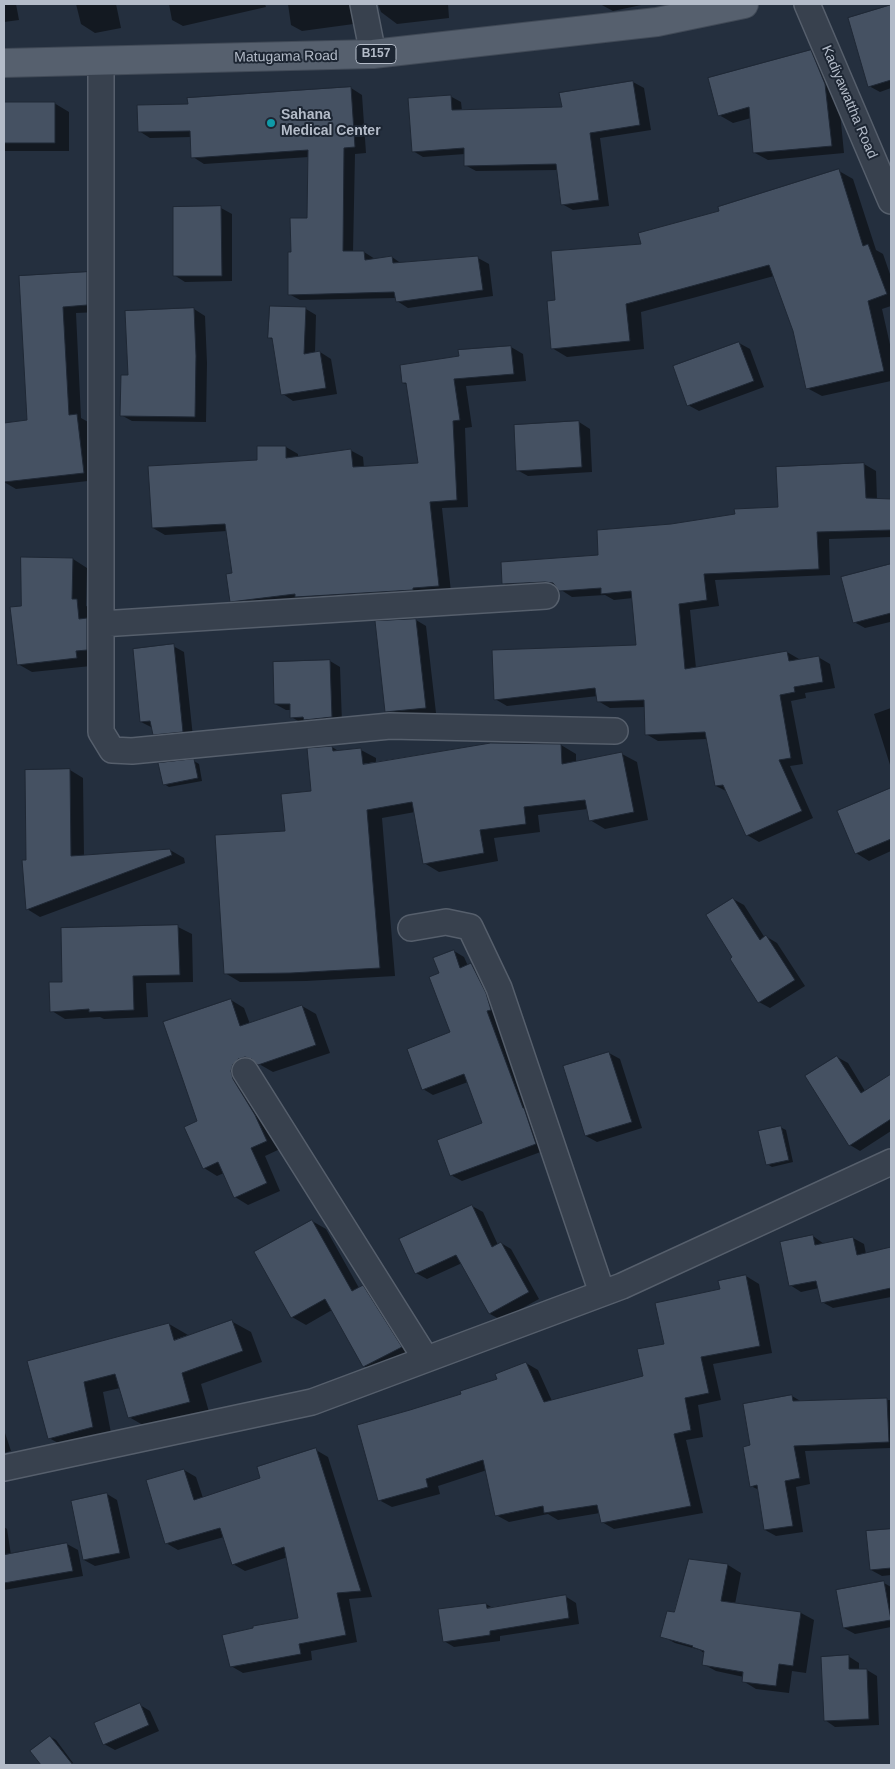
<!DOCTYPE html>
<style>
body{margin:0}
#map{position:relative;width:895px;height:1769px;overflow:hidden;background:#242f3e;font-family:Arial,sans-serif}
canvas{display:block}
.frame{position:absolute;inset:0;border:5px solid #b4bcc9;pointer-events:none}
</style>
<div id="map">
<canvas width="895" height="1769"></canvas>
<div class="frame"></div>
</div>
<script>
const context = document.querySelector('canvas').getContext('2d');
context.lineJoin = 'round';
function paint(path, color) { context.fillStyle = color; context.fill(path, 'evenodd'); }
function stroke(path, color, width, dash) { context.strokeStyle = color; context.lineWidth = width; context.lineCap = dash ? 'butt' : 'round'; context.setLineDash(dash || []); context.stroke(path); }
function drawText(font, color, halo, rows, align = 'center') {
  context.font = font + ' Arial,sans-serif'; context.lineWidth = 4; context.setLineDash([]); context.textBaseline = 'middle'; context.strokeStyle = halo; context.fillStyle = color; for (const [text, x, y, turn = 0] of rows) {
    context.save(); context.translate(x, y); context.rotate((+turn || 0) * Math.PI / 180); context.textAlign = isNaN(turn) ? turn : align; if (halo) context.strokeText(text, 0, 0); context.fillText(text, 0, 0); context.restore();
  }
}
const shadow = new Path2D(`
 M 4,4 L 16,4 L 19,20 L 4,22 Z
 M 76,4 L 116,4 L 121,28 L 95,33 L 81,24 Z
 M 169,4 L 265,4 L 266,7 L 183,26 L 172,20 Z
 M 288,4 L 361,4 L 361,23 L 302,31 L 291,25 Z
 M 378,4 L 448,4 L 449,18 L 397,24 L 381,12 Z
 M 600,4 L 646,4 L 613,11 Z
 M 891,6 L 891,88 L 880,92 L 869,86 L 849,19 Z
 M 811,51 L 824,59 L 838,92 L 844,153 L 768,160 L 755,153 L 751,118 L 733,123 L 719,115 Z
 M 633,82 L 644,88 L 651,130 L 600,138 L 609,206 L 573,210 L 562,204 L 558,170 L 476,171 L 465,165 L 465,154 L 423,157 L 413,151 L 450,96 L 461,102 L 462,111 L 563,108 Z
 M 351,88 L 362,95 L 366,153 L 355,154 L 353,252 L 364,252 L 375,259 L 392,257 L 402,264 L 478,258 L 489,264 L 493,296 L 408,308 L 397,301 L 396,298 L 300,300 L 289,294 L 292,254 L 308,219 L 309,157 L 204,164 L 193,157 L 191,137 L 150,138 L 139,131 L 189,105 Z
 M 4,103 L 54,103 L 69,112 L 69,151 L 4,151 Z
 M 839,171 L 853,179 L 876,250 L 883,254 L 891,277 L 891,306 L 882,309 L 891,349 L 891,381 L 822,396 L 807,388 L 794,331 L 774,276 L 641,312 L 644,349 L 567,357 L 552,348 L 556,302 L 642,245 L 720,211 Z
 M 221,208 L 232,214 L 232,281 L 185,282 L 174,275 Z
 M 86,273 L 99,281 L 99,312 L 76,313 L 81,418 L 90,423 L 97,480 L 16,489 L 4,482 L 4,424 L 28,421 L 20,278 Z
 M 194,309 L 205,316 L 207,363 L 206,422 L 132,421 L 121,415 L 129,377 L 126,312 Z
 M 306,309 L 316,315 L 315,353 L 320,352 L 331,359 L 337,394 L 293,401 L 283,394 L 274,340 L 270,338 Z
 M 739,343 L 750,349 L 764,387 L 699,411 L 688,405 Z
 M 511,347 L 523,354 L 526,381 L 466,386 L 472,427 L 465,428 L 468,507 L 442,508 L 451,592 L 243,608 L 231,601 L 233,574 L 227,531 L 165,535 L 153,528 L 258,461 L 286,447 L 298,454 L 298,458 L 350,450 L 363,457 L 364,468 L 419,464 L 408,385 L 403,383 L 460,357 Z
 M 579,422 L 590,429 L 592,472 L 528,476 L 517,470 Z
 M 864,464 L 876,471 L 877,500 L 891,500 L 891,537 L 829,539 L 830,575 L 715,580 L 719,606 L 690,610 L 696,668 L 787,652 L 799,659 L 799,661 L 818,657 L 830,664 L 835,688 L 805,693 L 806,698 L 791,701 L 803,764 L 790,766 L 813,818 L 759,842 L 747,835 L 728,792 L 716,786 L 707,739 L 658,741 L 646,734 L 645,707 L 610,708 L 598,701 L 598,696 L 507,706 L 495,699 L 638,646 L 633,598 L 614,600 L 605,595 L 572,597 L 558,588 L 515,590 L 504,584 L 600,556 L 671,525 L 779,508 Z
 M 73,559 L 87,568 L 86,606 L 91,608 L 91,666 L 32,672 L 18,664 L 22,607 Z
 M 891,565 L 891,627 L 890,622 L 865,628 L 854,622 L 843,578 Z
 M 416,620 L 426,626 L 436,713 L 397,717 L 386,711 Z
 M 173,646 L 184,652 L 193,737 L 165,740 L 154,734 L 153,728 L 141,722 Z
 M 330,661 L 340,667 L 342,723 L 302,723 L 291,717 L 291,710 L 286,710 L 275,704 Z
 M 891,708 L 891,768 L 874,714 Z
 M 561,745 L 576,754 L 576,763 L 622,754 L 637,762 L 648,820 L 605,829 L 590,820 L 588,809 L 538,815 L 540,832 L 494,838 L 498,861 L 439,872 L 424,863 L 415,812 L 382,818 L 395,976 L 306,981 L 240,982 L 225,973 L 286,832 L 313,792 L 332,747 L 340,752 L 361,750 L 376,758 L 376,763 Z
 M 194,761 L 199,764 L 202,781 L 169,787 L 164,784 Z
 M 70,770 L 83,778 L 84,857 L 170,850 L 184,858 L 185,863 L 40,917 L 27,909 L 28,861 Z
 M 891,789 L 891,851 L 869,861 L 856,853 L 838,812 Z
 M 733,899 L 744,905 L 765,938 L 767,937 L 777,943 L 805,986 L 770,1008 L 759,1002 Z
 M 178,927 L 192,934 L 193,982 L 146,983 L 148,1017 L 104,1019 L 100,1017 L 65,1019 L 52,1011 L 63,983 L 62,929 Z
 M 454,951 L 464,957 L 468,966 L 471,965 L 482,971 L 546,1150 L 462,1181 L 451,1175 L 484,1124 L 468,1082 L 433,1095 L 423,1089 L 452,1033 L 440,974 Z
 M 231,1000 L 244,1008 L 250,1024 L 302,1006 L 316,1014 L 330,1053 L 273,1072 L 259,1064 L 251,1067 L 280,1149 L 265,1156 L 280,1191 L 248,1205 L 235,1197 L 224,1173 L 217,1176 L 204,1168 L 199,1122 Z
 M 609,1053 L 620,1059 L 642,1128 L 597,1142 L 586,1136 Z
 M 837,1057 L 848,1063 L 865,1091 L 891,1075 L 891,1131 L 860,1151 L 850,1145 Z
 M 780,1127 L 786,1130 L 793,1162 L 772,1167 L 767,1164 Z
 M 472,1206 L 483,1212 L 498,1245 L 501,1243 L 511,1249 L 539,1299 L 501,1320 L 490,1314 L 462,1263 L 427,1279 L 416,1273 Z
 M 312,1221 L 326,1229 L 359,1288 L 362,1286 L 376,1294 L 414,1355 L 378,1374 L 364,1366 L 332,1310 L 306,1325 L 292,1317 Z
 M 813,1236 L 824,1244 L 853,1238 L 864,1244 L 866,1254 L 891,1249 L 891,1297 L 833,1308 L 822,1302 L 819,1288 L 801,1292 L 790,1285 Z
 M 746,1276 L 759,1284 L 772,1353 L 713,1364 L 721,1400 L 698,1405 L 703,1437 L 686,1440 L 703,1513 L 614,1529 L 602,1522 L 600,1513 L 558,1520 L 548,1514 L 509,1522 L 496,1515 L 487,1470 L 438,1486 L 440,1494 L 392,1507 L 379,1500 L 463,1394 L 499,1380 L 526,1363 L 538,1370 L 552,1401 L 645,1377 L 665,1345 L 721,1290 Z
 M 231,1321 L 251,1332 L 262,1362 L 201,1384 L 209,1412 L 148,1428 L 129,1417 L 120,1388 L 103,1392 L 112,1438 L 69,1449 L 49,1438 L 29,1362 L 169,1324 L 188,1335 Z
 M 792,1396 L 802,1402 L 891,1400 L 891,1448 L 805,1451 L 810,1484 L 796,1487 L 803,1532 L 776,1536 L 765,1530 L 759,1490 L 751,1486 L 752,1446 Z
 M 4,1430 L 11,1451 L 4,1453 Z
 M 316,1450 L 328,1457 L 372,1597 L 349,1599 L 357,1642 L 311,1651 L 312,1660 L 243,1673 L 231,1666 L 300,1620 L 288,1557 L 245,1571 L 233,1564 L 224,1537 L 178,1550 L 166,1543 L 184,1470 L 196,1477 L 203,1498 L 262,1478 Z
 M 107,1494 L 117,1500 L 130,1558 L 95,1566 L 84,1560 Z
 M 4,1527 L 7,1529 L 11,1555 L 67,1544 L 78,1550 L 83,1576 L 4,1590 Z
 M 891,1530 L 891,1575 L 882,1576 L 871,1570 L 867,1532 Z
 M 690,1561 L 728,1565 L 741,1573 L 735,1604 L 801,1613 L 814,1620 L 806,1673 L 792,1671 L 789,1693 L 756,1689 L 743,1681 L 744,1677 L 716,1671 L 703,1664 L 705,1654 L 700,1650 L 675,1643 L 662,1636 L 675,1614 Z
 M 884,1583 L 891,1587 L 891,1627 L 855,1634 L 844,1628 Z
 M 565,1596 L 576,1603 L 579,1624 L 500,1636 L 500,1641 L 454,1647 L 444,1641 L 486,1604 L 493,1608 Z
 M 848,1656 L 859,1663 L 859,1670 L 867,1670 L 877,1676 L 879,1725 L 835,1727 L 825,1720 Z
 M 140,1705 L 150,1711 L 159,1731 L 115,1750 L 104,1744 Z
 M 51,1737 L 56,1740 L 73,1763 L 67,1765 L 42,1765 L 32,1752 Z`);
const building = new Path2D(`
 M 891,5 L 891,80 L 868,87 L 848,18 Z
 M 811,50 L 825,84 L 832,146 L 753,153 L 749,107 L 718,116 L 708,78 Z
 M 633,81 L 640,125 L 590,133 L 599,200 L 561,205 L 556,164 L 464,166 L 464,148 L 412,152 L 408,98 L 451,95 L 452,110 L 562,107 L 559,93 Z
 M 351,87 L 355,147 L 344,148 L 343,251 L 364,251 L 365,260 L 392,256 L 393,263 L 478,256 L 483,290 L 396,302 L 394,292 L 288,295 L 288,252 L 291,252 L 290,218 L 307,218 L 308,150 L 191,158 L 190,131 L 138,132 L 137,105 L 188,104 L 187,98 Z
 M 4,102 L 55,102 L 55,143 L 4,143 Z
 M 839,169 L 863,246 L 868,244 L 887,294 L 868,301 L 884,371 L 806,389 L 793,331 L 769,265 L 626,304 L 630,341 L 551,349 L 547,301 L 555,300 L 551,251 L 641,244 L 638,233 L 719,211 L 718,207 Z
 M 221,206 L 222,276 L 173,276 L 173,207 Z
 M 87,272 L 87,305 L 63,307 L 69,415 L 77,414 L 84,473 L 4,482 L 4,423 L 27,420 L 19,276 Z
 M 270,306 L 306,307 L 304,354 L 320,351 L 326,388 L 281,395 L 272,338 L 268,338 Z
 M 194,308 L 196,356 L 195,417 L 120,416 L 121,375 L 128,375 L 125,311 Z
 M 739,342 L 754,381 L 687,406 L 673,366 Z
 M 511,346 L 514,374 L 454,379 L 460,420 L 453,421 L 457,500 L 430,502 L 439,586 L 413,588 L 413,590 L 295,597 L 295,594 L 230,602 L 226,574 L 232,573 L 225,524 L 152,528 L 148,466 L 257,460 L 257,446 L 286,446 L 286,458 L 351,449 L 353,467 L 418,463 L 406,383 L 402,383 L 400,365 L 459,356 L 458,350 Z
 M 579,421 L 582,467 L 516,471 L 514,425 Z
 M 864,463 L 866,498 L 891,499 L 891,530 L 817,532 L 819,569 L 704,574 L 707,600 L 679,604 L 685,669 L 787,651 L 789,661 L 819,656 L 823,682 L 794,687 L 795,692 L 780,695 L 791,758 L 779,760 L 802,811 L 746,836 L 723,785 L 715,786 L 705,732 L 645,735 L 644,700 L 597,702 L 595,688 L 494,700 L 492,650 L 636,645 L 631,591 L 601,594 L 601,588 L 559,591 L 553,583 L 545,582 L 502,584 L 501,562 L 598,555 L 597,530 L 671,524 L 735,514 L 734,509 L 778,507 L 776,467 Z
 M 21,557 L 73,558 L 72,599 L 77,599 L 79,619 L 87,618 L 87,650 L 76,651 L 77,658 L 17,665 L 10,607 L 21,606 Z
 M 891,564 L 891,613 L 853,623 L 841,577 Z
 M 416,619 L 426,708 L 385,712 L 375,621 Z
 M 174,644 L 183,732 L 153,735 L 150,721 L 140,722 L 133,649 Z
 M 330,660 L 332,717 L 304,720 L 303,717 L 290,718 L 290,704 L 274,704 L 273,662 Z
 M 491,743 L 561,744 L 562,764 L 622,752 L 634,812 L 589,821 L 585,800 L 524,807 L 526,824 L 480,830 L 484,853 L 423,864 L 412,802 L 367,810 L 380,968 L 291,973 L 224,974 L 215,835 L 285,831 L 281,794 L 311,791 L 307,748 L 332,746 L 333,751 L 361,748 L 363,764 Z
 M 194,759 L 198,778 L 163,785 L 158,763 Z
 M 70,769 L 71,856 L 170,849 L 172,855 L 26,910 L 22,860 L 26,860 L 25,770 Z
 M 891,788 L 891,839 L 855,854 L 837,811 Z
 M 733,898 L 760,940 L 766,935 L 795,980 L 758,1003 L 730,959 L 732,957 L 706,915 Z
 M 178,925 L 180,975 L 133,976 L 134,1010 L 89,1012 L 89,1009 L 50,1012 L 49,982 L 62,982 L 61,928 Z
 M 454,950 L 460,968 L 471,963 L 486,993 L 491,1010 L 487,1011 L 523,1108 L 524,1108 L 536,1144 L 450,1176 L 437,1140 L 482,1123 L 464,1074 L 422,1090 L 407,1049 L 450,1032 L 429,977 L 439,973 L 433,958 Z
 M 231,999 L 240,1026 L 302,1005 L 316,1045 L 258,1065 L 252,1059 L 245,1057 L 238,1059 L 233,1064 L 231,1071 L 233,1079 L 255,1115 L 267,1141 L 251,1148 L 267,1183 L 234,1198 L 218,1162 L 203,1169 L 184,1127 L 197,1121 L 163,1022 Z
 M 609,1052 L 632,1122 L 585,1136 L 563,1066 Z
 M 837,1056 L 861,1093 L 891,1074 L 891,1119 L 849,1146 L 805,1076 Z
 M 781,1126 L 789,1160 L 766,1165 L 758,1131 Z
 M 472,1205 L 492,1247 L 501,1242 L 529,1292 L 489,1314 L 456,1255 L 415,1274 L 399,1239 Z
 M 312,1220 L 352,1291 L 363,1285 L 402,1347 L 363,1367 L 325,1299 L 291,1318 L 254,1252 Z
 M 813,1235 L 815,1245 L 853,1237 L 857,1255 L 891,1247 L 891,1288 L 821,1303 L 816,1281 L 789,1286 L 780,1242 Z
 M 746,1275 L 760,1346 L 701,1357 L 709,1393 L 685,1398 L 691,1430 L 674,1434 L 691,1506 L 601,1523 L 597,1505 L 544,1513 L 543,1506 L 495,1516 L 483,1460 L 426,1479 L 428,1487 L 378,1501 L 357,1425 L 410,1410 L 461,1394 L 460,1391 L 497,1379 L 495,1374 L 526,1362 L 544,1402 L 643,1376 L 637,1349 L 664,1344 L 655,1303 L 720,1289 L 718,1281 Z
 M 232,1320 L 243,1351 L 182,1373 L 190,1402 L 128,1418 L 115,1374 L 84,1382 L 93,1427 L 48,1439 L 27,1361 L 169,1323 L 174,1340 Z
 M 792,1395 L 793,1401 L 887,1398 L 889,1442 L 794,1446 L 800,1478 L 785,1481 L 793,1526 L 764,1530 L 757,1485 L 750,1487 L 743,1447 L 750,1445 L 743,1404 Z
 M 316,1448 L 361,1591 L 337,1593 L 346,1635 L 299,1644 L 301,1654 L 230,1667 L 222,1635 L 253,1628 L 253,1626 L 298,1618 L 284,1547 L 232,1565 L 220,1528 L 165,1544 L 146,1480 L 184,1469 L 194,1500 L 260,1478 L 257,1467 Z
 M 107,1493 L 120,1553 L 83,1560 L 71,1501 Z
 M 891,1529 L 891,1568 L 870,1570 L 866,1531 Z
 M 67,1543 L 73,1571 L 4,1583 L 4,1555 Z
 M 689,1559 L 728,1564 L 721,1601 L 801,1612 L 793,1666 L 779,1664 L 776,1686 L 742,1682 L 743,1672 L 702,1665 L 704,1651 L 692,1647 L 693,1646 L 660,1637 L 667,1611 L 674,1612 Z
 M 884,1581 L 891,1620 L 843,1628 L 836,1590 Z
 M 566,1595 L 569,1618 L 490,1631 L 490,1635 L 443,1642 L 438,1609 L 486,1603 L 487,1608 Z
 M 849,1655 L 849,1669 L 867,1669 L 869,1719 L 824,1721 L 821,1657 Z
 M 140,1703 L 149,1725 L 103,1745 L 94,1723 Z
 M 50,1736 L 73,1765 L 41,1765 L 30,1751 Z`);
const minor = new Path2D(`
 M 363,4 L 373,54
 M 807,4 L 891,201
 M 101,61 L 101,732 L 112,750 L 132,751 L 390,726 L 615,731
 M 101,624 L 546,596
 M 411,928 L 446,922 L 470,927 L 499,988 L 602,1293
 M 245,1071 L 426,1359
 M 4,1468 L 312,1402 L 622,1286 L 891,1162`);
const primary = new Path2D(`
 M 4,63 L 373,54 L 657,22 L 744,4`);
const markers = [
 [271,123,5,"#0f9aa8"]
];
const shields = [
 [376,54,40]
];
const shieldNames = [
 ["B157",376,54]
];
const streetNames = [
 ["Matugama Road",286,57,-1],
 ["Kadiyawattha Road",849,102,67]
];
const poiNames = [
 ["Sahana",281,115],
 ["Medical Center",281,131]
];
paint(shadow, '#0007');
paint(building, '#455162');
stroke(building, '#1f2835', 1);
stroke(minor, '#565f6c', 28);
stroke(primary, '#414a57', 30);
stroke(minor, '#38414e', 25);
stroke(primary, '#56606e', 28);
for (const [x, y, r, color] of markers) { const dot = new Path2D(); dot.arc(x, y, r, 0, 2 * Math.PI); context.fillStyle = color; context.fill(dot); stroke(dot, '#1d2633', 2); }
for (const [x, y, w] of shields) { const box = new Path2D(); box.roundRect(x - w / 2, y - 9.5, w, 19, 4); context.fillStyle = '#1d2633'; context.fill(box); stroke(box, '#b4bcc9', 1); }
drawText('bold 12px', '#b4bcc9', null, shieldNames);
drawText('14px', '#b4bcc9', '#1d2633', streetNames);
drawText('bold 14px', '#b4bcc9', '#1d2633', poiNames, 'left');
</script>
